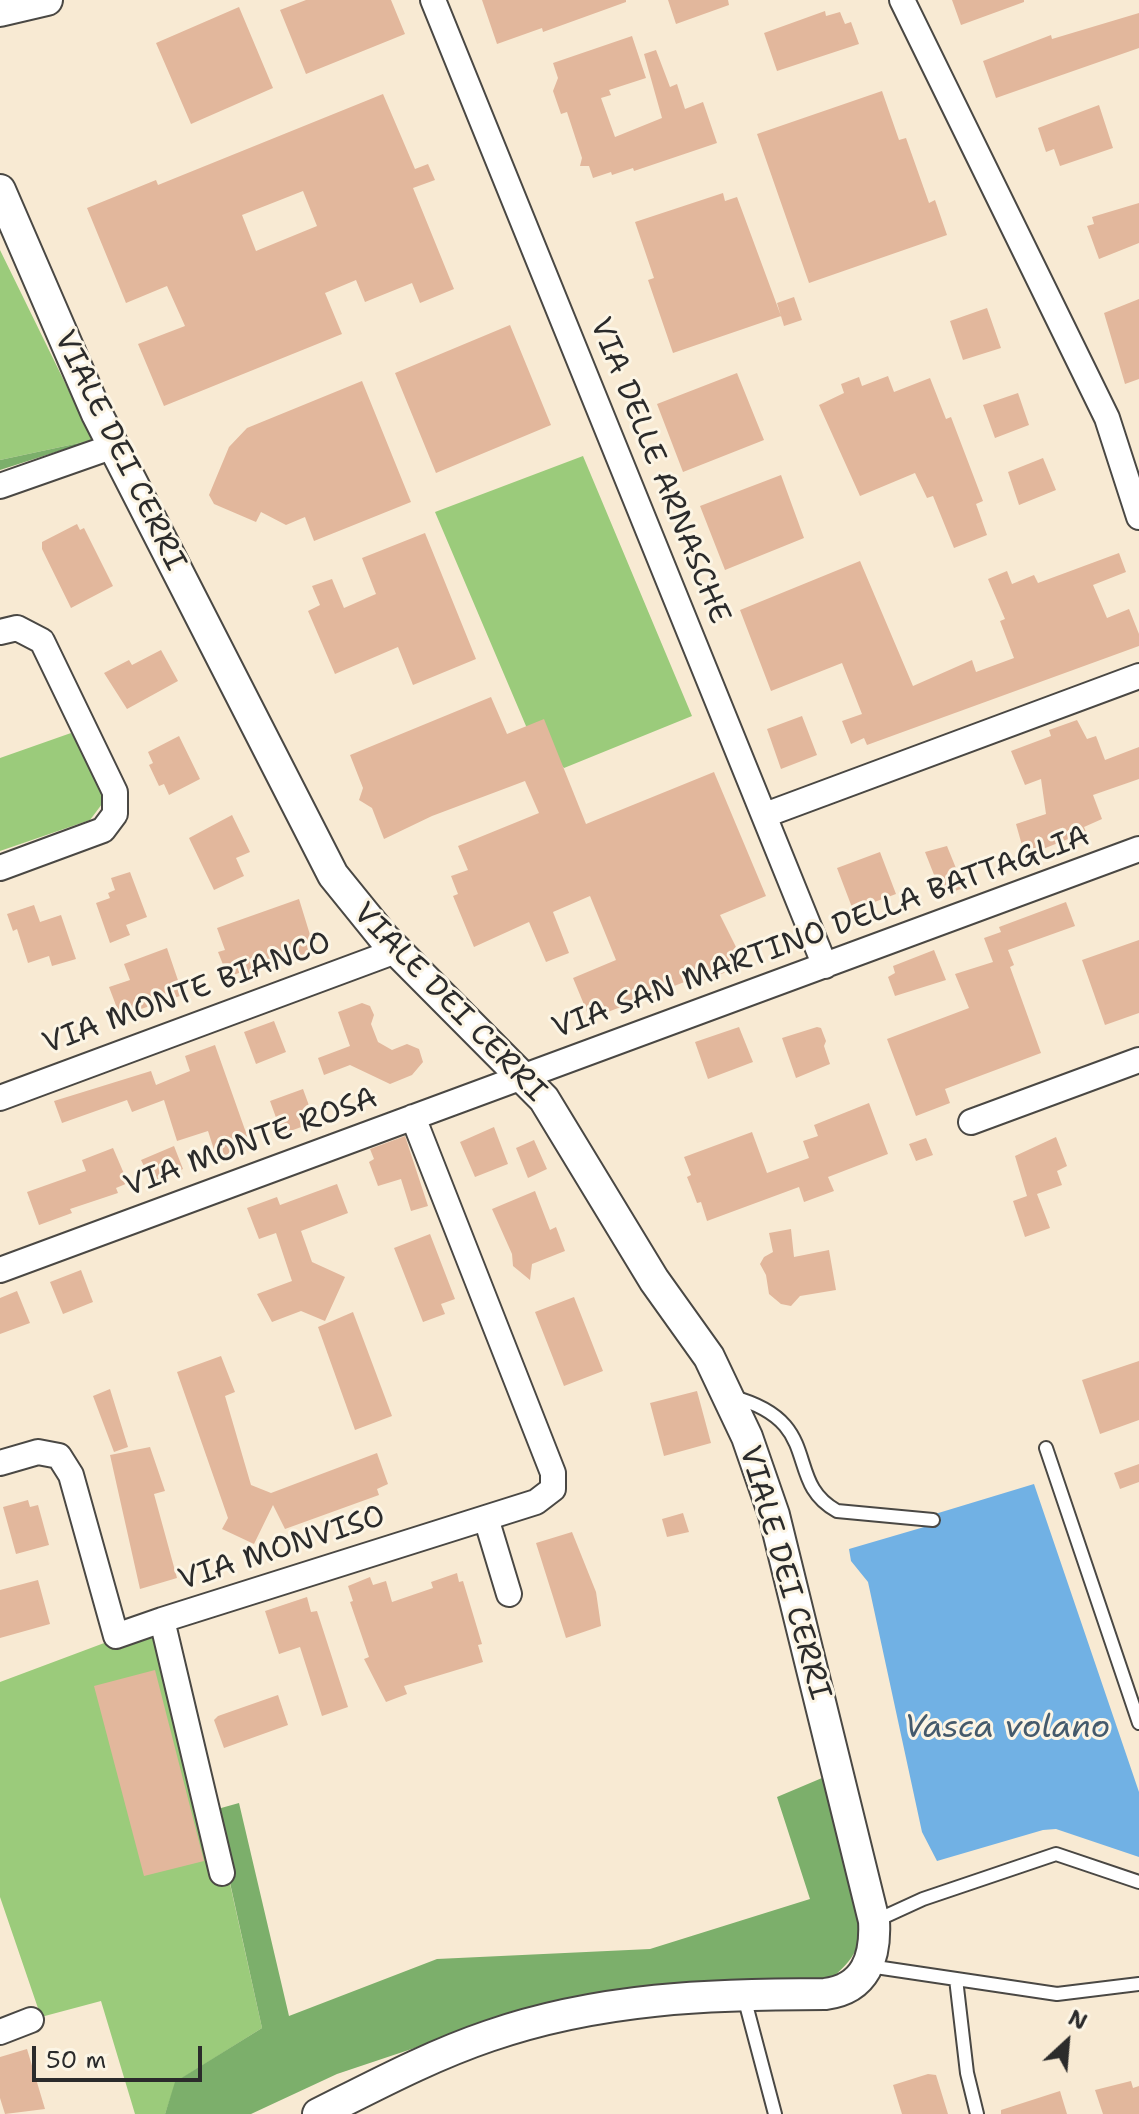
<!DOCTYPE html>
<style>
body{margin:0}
#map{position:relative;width:1139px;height:2114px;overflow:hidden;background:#f8ead3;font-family:"Shantell Sans",sans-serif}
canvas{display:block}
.north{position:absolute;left:1027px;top:2002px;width:80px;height:80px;-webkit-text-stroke:6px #fcf5e5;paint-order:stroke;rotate:26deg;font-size:22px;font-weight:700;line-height:32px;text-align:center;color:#2b2b2b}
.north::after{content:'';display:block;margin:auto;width:28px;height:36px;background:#2b2b2b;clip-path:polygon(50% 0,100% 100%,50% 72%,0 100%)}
.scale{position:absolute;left:32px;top:2046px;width:170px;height:36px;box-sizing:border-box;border:4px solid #2b2b2b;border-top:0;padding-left:10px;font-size:24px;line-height:28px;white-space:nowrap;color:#2b2b2b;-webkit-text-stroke:6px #fcf5e5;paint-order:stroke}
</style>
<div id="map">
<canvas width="1139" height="2114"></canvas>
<div class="north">N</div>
<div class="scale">50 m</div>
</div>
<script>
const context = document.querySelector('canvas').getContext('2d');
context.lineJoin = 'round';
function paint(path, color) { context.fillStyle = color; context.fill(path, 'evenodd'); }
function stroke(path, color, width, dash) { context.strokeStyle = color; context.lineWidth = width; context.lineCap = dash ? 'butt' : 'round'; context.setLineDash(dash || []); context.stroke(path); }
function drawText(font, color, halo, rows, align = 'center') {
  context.font = font + ' "Shantell Sans",sans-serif'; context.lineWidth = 6; context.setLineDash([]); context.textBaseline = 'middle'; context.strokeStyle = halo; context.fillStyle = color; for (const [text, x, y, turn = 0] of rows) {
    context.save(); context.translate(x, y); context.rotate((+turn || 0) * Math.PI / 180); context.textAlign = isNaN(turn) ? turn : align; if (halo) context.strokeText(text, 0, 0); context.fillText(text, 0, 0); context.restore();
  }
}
const green = new Path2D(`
 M 0,250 L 93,440 L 0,460 Z
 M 583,456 L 692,716 L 564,768 L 526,726 L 435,512 Z
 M 71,733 L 101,785 L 102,804 L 90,820 L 0,851 L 0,758 Z
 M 171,1618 L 262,2028 L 176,2082 L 165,2114 L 135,2114 L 101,2001 L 41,2017 L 0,1897 L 0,1682 Z`);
const forest = new Path2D(`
 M 93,440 L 0,470 L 0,460 Z
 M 822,1778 L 862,1916 C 862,1946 854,1959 832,1978 L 653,1988 L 528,2010 L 337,2074 L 251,2114 L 165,2114 L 175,2082 L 262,2028 L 214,1810 L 239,1803 L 289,2016 L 437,1959 L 650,1949 L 810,1899 L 777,1797 Z`);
const water = new Path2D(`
 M 1034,1484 L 1139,1792 L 1139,1857 L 1056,1829 L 1043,1830 L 937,1861 L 922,1832 L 868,1582 L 851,1561 L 849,1549 L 931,1525 L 935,1514 Z`);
const building = new Path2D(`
 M 306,0 L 391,0 L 405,34 L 306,74 L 280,10 Z
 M 482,0 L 626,0 L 626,2 L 543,32 L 542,28 L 497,44 Z
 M 668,0 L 728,0 L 729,5 L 676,24 Z
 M 952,0 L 1024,0 L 1024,2 L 961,25 Z
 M 239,7 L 273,88 L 191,124 L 156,43 Z
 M 825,11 L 826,16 L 840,12 L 845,24 L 851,22 L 859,44 L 777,71 L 764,33 Z
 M 1139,13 L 1139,48 L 996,98 L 983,61 L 1051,35 L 1052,39 Z
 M 632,36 L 646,78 L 609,90 L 611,95 L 601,98 L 615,137 L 662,118 L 644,54 L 656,50 L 670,87 L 677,84 L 685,109 L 703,102 L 717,143 L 634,171 L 633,168 L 612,175 L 611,172 L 593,178 L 589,166 L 580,166 L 582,158 L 567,112 L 561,114 L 553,91 L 558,78 L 553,63 Z
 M 882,91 L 899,140 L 906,138 L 929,203 L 935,200 L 947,235 L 809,283 L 757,134 Z
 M 383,94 L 415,169 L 428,164 L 435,180 L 413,188 L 454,289 L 420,303 L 412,283 L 365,302 L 356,280 L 325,293 L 342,334 L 164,406 L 138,344 L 185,326 L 167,286 L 126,303 L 87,208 L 156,180 L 158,185 ZM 303,191 L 317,226 L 256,251 L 242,215 Z
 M 1099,105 L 1113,148 L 1060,166 L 1054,149 L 1046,152 L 1038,128 Z
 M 723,193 L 725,201 L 737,197 L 781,316 L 673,353 L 648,280 L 654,278 L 635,222 Z
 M 1139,203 L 1139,243 L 1099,259 L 1087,226 L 1094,224 L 1092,217 Z
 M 794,297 L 802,320 L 784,326 L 777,303 Z
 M 1139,299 L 1139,379 L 1125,384 L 1104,313 Z
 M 987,308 L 1001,348 L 963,360 L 950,321 Z
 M 510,325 L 551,425 L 436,473 L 395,373 Z
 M 737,373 L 764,440 L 683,472 L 657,404 Z
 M 888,376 L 894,392 L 930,378 L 946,419 L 951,417 L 983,501 L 976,504 L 987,535 L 954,548 L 933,496 L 927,498 L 915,473 L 860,496 L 819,405 L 844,393 L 841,384 L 859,377 L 862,386 Z
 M 362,381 L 411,502 L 314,541 L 305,517 L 286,525 L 261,512 L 256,522 L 214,504 L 209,495 L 229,447 L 247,428 Z
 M 1018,393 L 1029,425 L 995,438 L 983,405 Z
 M 1043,458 L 1056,490 L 1019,505 L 1008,472 Z
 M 781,475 L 804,538 L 725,570 L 700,506 Z
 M 77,524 L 80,530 L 84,528 L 113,586 L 71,608 L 42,549 L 42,542 Z
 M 425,533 L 476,659 L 413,685 L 398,647 L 335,674 L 308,611 L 320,605 L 312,586 L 332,579 L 344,608 L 376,594 L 362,558 Z
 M 1119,553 L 1126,572 L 1093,585 L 1107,618 L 1129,609 L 1139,634 L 1139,646 L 867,745 L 864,738 L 851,744 L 842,721 L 862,714 L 842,663 L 771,691 L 740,610 L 860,561 L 913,686 L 972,660 L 976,672 L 1014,658 L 1000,621 L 1005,619 L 988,579 L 1007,571 L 1012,584 L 1034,575 L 1038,583 Z
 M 161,650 L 178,681 L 127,709 L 104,673 L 129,660 L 132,665 Z
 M 491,697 L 507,734 L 544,719 L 586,824 L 714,772 L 766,896 L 720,915 L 745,965 L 689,986 L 687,981 L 590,1019 L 573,978 L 616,960 L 590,896 L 553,912 L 569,953 L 546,962 L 529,922 L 474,947 L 453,896 L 458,894 L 451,876 L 468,870 L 458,846 L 539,813 L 525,781 L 432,816 L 384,839 L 372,808 L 359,800 L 363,788 L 350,755 Z
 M 802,716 L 817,755 L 781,769 L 767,729 Z
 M 1077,720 L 1087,739 L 1096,736 L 1105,760 L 1139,747 L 1139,779 L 1093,795 L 1102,819 L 1084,827 L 1086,832 L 1025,856 L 1016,824 L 1046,814 L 1041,779 L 1025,785 L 1011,751 L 1051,736 L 1049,730 Z
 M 179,736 L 200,779 L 169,795 L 164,784 L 159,786 L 149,765 L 153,763 L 148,752 Z
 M 232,815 L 250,852 L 236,858 L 244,876 L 214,890 L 189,838 Z
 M 947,846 L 964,888 L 942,895 L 925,852 Z
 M 880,852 L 896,894 L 853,910 L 837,868 Z
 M 130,872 L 147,917 L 126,925 L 130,935 L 110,943 L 96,903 L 110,898 L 108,893 L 115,890 L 111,878 Z
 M 299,899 L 315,951 L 249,974 L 247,970 L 228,977 L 218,952 L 225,950 L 217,928 Z
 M 1066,902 L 1075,926 L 1008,950 L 1014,965 L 1010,967 L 1041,1053 L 945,1089 L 950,1103 L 916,1116 L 887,1039 L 969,1008 L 955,974 L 993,962 L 984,938 L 1001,932 L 999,927 Z
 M 34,905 L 40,922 L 61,915 L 76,959 L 52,966 L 49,956 L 28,963 L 17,929 L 13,931 L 7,914 Z
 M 1139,940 L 1139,1013 L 1105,1025 L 1082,960 Z
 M 167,948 L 183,995 L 120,1016 L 109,987 L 130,980 L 124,964 Z
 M 934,950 L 946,980 L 895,996 L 888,977 L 895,973 L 893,966 Z
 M 362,1003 L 370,1006 L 374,1015 L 371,1024 L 378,1042 L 392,1050 L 407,1044 L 419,1049 L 423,1062 L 412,1075 L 390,1084 L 350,1065 L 324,1075 L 318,1058 L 350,1046 L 338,1012 Z
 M 274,1021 L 286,1052 L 256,1064 L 244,1032 Z
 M 739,1027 L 753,1062 L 708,1079 L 695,1042 Z
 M 817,1027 L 821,1028 L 826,1041 L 824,1046 L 830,1064 L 796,1078 L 782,1038 Z
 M 215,1045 L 250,1144 L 247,1148 L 217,1159 L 208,1131 L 177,1141 L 164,1100 L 132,1112 L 127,1100 L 62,1123 L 54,1101 L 151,1071 L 156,1085 L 190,1071 L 185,1056 Z
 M 303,1089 L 315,1122 L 282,1134 L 270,1101 Z
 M 869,1103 L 888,1154 L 828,1177 L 834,1191 L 804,1202 L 799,1187 L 707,1221 L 701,1202 L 697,1203 L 691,1187 L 687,1177 L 691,1175 L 684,1157 L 752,1132 L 767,1173 L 809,1158 L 803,1141 L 818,1136 L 814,1125 Z
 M 494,1127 L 508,1164 L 475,1177 L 460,1142 Z
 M 405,1136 L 428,1206 L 411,1211 L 401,1179 L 378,1186 L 369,1162 L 374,1159 L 370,1149 Z
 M 1056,1137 L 1067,1166 L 1057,1171 L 1062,1185 L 1037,1194 L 1050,1228 L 1025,1237 L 1013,1201 L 1027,1196 L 1015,1156 Z
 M 926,1138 L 933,1155 L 916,1161 L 909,1144 Z
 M 534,1140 L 547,1169 L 528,1178 L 516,1148 Z
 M 174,1146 L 183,1169 L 152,1182 L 141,1160 Z
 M 113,1148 L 128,1183 L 116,1188 L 118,1193 L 70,1209 L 72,1213 L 39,1225 L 27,1192 L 86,1171 L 82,1160 Z
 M 337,1184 L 348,1213 L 301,1231 L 312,1262 L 345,1277 L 325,1321 L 301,1311 L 272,1322 L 257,1294 L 292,1281 L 276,1233 L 259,1239 L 247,1208 L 277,1197 L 280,1205 Z
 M 535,1191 L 550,1230 L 556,1227 L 565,1251 L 532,1264 L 530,1280 L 513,1266 L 512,1254 L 492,1209 Z
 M 791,1229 L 794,1257 L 829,1250 L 836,1290 L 800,1296 L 791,1306 L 781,1304 L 769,1294 L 766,1275 L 760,1264 L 764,1257 L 773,1252 L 769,1233 Z
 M 430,1234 L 455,1299 L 441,1304 L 445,1314 L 423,1322 L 394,1248 Z
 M 81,1270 L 93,1302 L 63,1314 L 50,1282 Z
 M 17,1291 L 30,1323 L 0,1334 L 0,1298 Z
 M 574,1297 L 603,1371 L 564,1386 L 535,1312 Z
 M 353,1312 L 392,1416 L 355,1430 L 318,1327 Z
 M 221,1356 L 235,1392 L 225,1396 L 251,1485 L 271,1493 L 377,1453 L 388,1484 L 377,1489 L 379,1495 L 285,1529 L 273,1505 L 254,1544 L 222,1529 L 228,1518 L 177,1372 Z
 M 1139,1361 L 1139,1420 L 1100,1434 L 1082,1380 Z
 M 110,1389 L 128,1447 L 114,1452 L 93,1396 Z
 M 697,1391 L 711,1443 L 664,1456 L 650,1403 Z
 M 150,1447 L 165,1491 L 154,1494 L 177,1578 L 140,1589 L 110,1455 Z
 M 1139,1464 L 1139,1482 L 1120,1489 L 1114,1473 Z
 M 28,1500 L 30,1507 L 38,1505 L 49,1545 L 16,1554 L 3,1507 Z
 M 683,1513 L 689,1532 L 667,1537 L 662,1519 Z
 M 572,1532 L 596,1592 L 601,1626 L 566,1638 L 536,1543 Z
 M 457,1573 L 459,1582 L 463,1581 L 482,1644 L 478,1645 L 483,1662 L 404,1686 L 407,1694 L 386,1702 L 364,1659 L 369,1657 L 350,1602 L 353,1601 L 348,1586 L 370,1577 L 373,1585 L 386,1581 L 392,1602 L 433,1588 L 431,1582 Z
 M 38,1580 L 50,1624 L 0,1638 L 0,1590 Z
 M 307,1597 L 311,1612 L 317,1611 L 348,1707 L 322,1716 L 300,1647 L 279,1654 L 265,1611 Z
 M 155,1670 L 204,1861 L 144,1876 L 94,1686 Z
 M 278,1695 L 288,1725 L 224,1748 L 214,1720 L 218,1716 Z
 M 27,2049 L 45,2109 L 5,2114 L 0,2098 L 0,2057 Z
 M 928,2074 L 936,2075 L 948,2114 L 902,2114 L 893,2085 Z
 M 1131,2081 L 1133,2088 L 1139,2086 L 1139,2114 L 1103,2114 L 1095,2090 Z
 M 1060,2091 L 1067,2114 L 1001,2114 L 1001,2110 Z`);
const service = new Path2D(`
 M 733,1397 C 826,1422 782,1481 837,1511 L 933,1520
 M 1046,1448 L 1139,1723
 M 875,1921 L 923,1899 L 1056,1854 L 1139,1882
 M 869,1966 L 1057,1994 L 1139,1984
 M 956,1979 L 967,2073 L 977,2114
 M 744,1997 L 775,2114`);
const minor = new Path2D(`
 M 433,0 L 825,966
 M 902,0 L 1107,418 L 1139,517
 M 0,486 L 114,446
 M 0,632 L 17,628 L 42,641 L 115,792 L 115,814 L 103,830 L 0,868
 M 765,815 L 1139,676
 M 0,1098 L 396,951
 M 971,1122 L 1139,1060
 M 0,1270 L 1139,849
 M 0,1463 L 38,1452 L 59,1456 L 71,1475 L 116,1636 L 162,1620
 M 486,1518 L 509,1594
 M 222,1873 L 162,1620 L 536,1502 L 553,1489 L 553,1473 L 413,1117
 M 0,2032 L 31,2020`);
const tertiary = new Path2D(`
 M 0,11 L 47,0
 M 0,190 L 97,414 L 333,875 L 384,938 L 544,1099 L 654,1280 L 709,1357 L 747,1437 L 774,1515 L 874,1921 C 876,1957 866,1989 825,1994 C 711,1994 599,1998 489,2036 C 430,2056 374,2086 318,2114`);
const streetNames = [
 ["VIALE DEI CERRI",119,451,64],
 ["VIA DELLE ARNASCHE",659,471,68],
 ["VIA SAN MARTINO DELLA BATTAGLIA",821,933,-20],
 ["VIA MONTE BIANCO",187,994,-20],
 ["VIALE DEI CERRI",449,1003,46],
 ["VIA MONTE ROSA",251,1143,-20],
 ["VIA MONVISO",282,1549,-18],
 ["VIALE DEI CERRI",784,1573,74]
];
const waterNames = [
 ["Vasca volano",1007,1729]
];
paint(green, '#9bcb7b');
paint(forest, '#7caf6b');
paint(water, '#71b1e4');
paint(building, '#e2b79c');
stroke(service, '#4a4844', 16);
stroke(minor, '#4a4844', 28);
stroke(tertiary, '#4a4844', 34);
stroke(service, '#fff', 12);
stroke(minor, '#fff', 24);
stroke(tertiary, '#fff', 30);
drawText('30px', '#2b2b2b', '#fcf5e5', streetNames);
drawText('italic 32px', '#445a6c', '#fcf5e5', waterNames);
</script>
